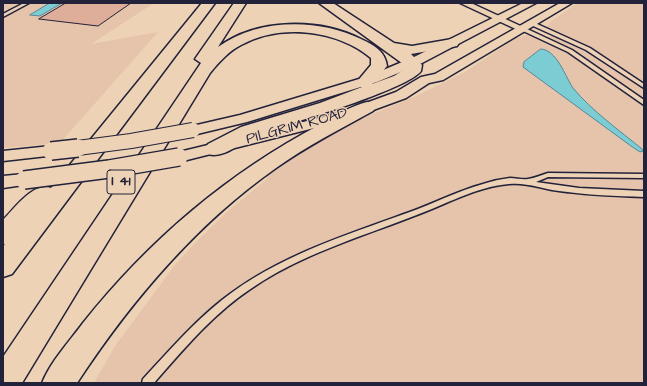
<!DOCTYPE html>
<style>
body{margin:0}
#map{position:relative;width:647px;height:386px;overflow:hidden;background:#eed2b5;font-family:"Architects Daughter",sans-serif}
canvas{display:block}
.frame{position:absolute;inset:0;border:4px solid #22223b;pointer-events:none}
</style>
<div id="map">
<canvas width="647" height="386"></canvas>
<div class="frame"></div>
</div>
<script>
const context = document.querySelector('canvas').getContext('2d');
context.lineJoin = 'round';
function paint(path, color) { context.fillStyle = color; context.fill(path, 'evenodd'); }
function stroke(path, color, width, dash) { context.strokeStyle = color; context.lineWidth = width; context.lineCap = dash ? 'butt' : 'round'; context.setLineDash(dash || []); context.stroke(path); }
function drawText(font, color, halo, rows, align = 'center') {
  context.font = font + ' "Architects Daughter",sans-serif'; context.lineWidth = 3; context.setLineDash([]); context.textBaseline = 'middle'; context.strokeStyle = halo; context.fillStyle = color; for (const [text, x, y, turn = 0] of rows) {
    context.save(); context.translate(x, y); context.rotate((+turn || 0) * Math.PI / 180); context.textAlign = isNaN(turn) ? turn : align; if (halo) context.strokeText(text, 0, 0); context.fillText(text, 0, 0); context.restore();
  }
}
const built = new Path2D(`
 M 3,3 L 154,3 L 91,44 L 158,32 L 60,143 L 3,148 Z
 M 577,3 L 644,3 L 644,383 L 94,383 L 115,346 L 175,265 L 196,242 L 227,212 L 268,178 L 260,172 L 346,125 L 414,97 L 465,72 L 516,38 L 527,35 L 549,37 L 557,33 L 548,27 L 549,23 Z`);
const water = new Path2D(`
 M 50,3 L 62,3 L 40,16 L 30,15 Z
 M 541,49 C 557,50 565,76 573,88 C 592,111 619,130 642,149 L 643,151 L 640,152 L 631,146 L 523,67 L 524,62 Z`);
const building = new Path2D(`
 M 66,3 L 131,3 L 98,26 L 39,19 Z`);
const service = new Path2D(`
 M 24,3 L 29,3 L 3,17 L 3,14 Z
 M 531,23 L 535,23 L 590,48 L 644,84 L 644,88 L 586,50 L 531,25 Z
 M 521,28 L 525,28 L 572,50 L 644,100 L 644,105 L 568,52 L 521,30 Z
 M 548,173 L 644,174 L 644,178 L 548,177 L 536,182 L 579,188 L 644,191 L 644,197 C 616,196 587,195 559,191 C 543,189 526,182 509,184 C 475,187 445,205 414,216 C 358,238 299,255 249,290 C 212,315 183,350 154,383 L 142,383 L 143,379 C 168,352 193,323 222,300 C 276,257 343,236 407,213 C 433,204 457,191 483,184 C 492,181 501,179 510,178 C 516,178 523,180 528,179 C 535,178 541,175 548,173 Z`);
const minor = new Path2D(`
 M 460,3 L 471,3 L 527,29 L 523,32 L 520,31 Z`);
const tertiary = new Path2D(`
 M 523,3 L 536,3 L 422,63 L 377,82 L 247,122 L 193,135 L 188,133 L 186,130 L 188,127 L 240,115 L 369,76 L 414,57 Z
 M 560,3 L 572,3 L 443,80 L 429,83 L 406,98 L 346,120 L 179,162 L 173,161 L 171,157 L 173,153 L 179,152 L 336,114 L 396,92 L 421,77 L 435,74 Z
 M 51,146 L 56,147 L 59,151 L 56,155 L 3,161 L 3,151 Z
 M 24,174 L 30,176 L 32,180 L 30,184 L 3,188 L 3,176 Z`);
const motorway = new Path2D(`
 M 202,3 L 215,3 L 12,274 L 3,277 L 3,247 L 5,244 L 3,245 L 3,220 C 15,208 33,182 51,188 Z
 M 234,3 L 246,3 L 218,47 C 257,18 319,18 361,39 C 374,45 385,51 387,66 L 372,84 L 394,76 L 405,69 L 406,66 L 319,3 L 333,3 L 394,43 L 412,46 L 452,39 L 457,40 L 459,43 L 457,46 L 452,47 L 411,54 L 422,65 L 421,71 C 409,88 305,119 281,127 C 272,130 263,132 254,136 C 240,142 225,159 208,154 L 205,149 L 208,144 L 241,127 L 320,103 L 362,87 L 358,86 L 356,83 L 371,65 L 371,58 C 337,30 281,23 241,45 C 229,51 219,62 210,73 L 22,383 L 3,383 L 3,357 L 201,63 L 195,59 Z
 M 367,102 L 373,103 L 376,107 L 373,111 C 340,129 307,146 276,168 C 195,225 131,301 77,383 L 42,383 C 51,361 69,342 83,323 C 148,241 228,173 321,124 C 335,116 351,106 367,102 Z`);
const tertiaryBridgeFar1 = new Path2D(`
 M 70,149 L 131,141 L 193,130`);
const tertiaryBridge = new Path2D(`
 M 51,151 L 78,148
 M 24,180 L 109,169 L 179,157`);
const shields = [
 [121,182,28]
];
const shieldNames = [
 ["I 41",121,182]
];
const streetNames = [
 ["PILGRIM ROAD",297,127,-15]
];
paint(built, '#e5c4ab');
paint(water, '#7bccd3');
stroke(water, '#578896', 1);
paint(building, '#deae9b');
stroke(building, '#22223b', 1);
stroke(service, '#22223b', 3);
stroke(minor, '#22223b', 3);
stroke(tertiary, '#22223b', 3);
stroke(motorway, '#22223b', 3);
paint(service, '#eed2b5');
paint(minor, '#eed2b5');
paint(tertiary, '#eed2b5');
paint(motorway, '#eed2b5');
stroke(tertiaryBridgeFar1, '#22223b', 16, []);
stroke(tertiaryBridge, '#22223b', 20, []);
stroke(tertiaryBridgeFar1, '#eed2b5', 14);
stroke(tertiaryBridge, '#eed2b5', 17);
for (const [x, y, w] of shields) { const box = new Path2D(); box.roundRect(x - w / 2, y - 12, w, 24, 3); context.fillStyle = '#eed2b5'; context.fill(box); stroke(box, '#22223b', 1); }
drawText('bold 14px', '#22223b', null, shieldNames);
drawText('15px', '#22223b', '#eed2b5', streetNames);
</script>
